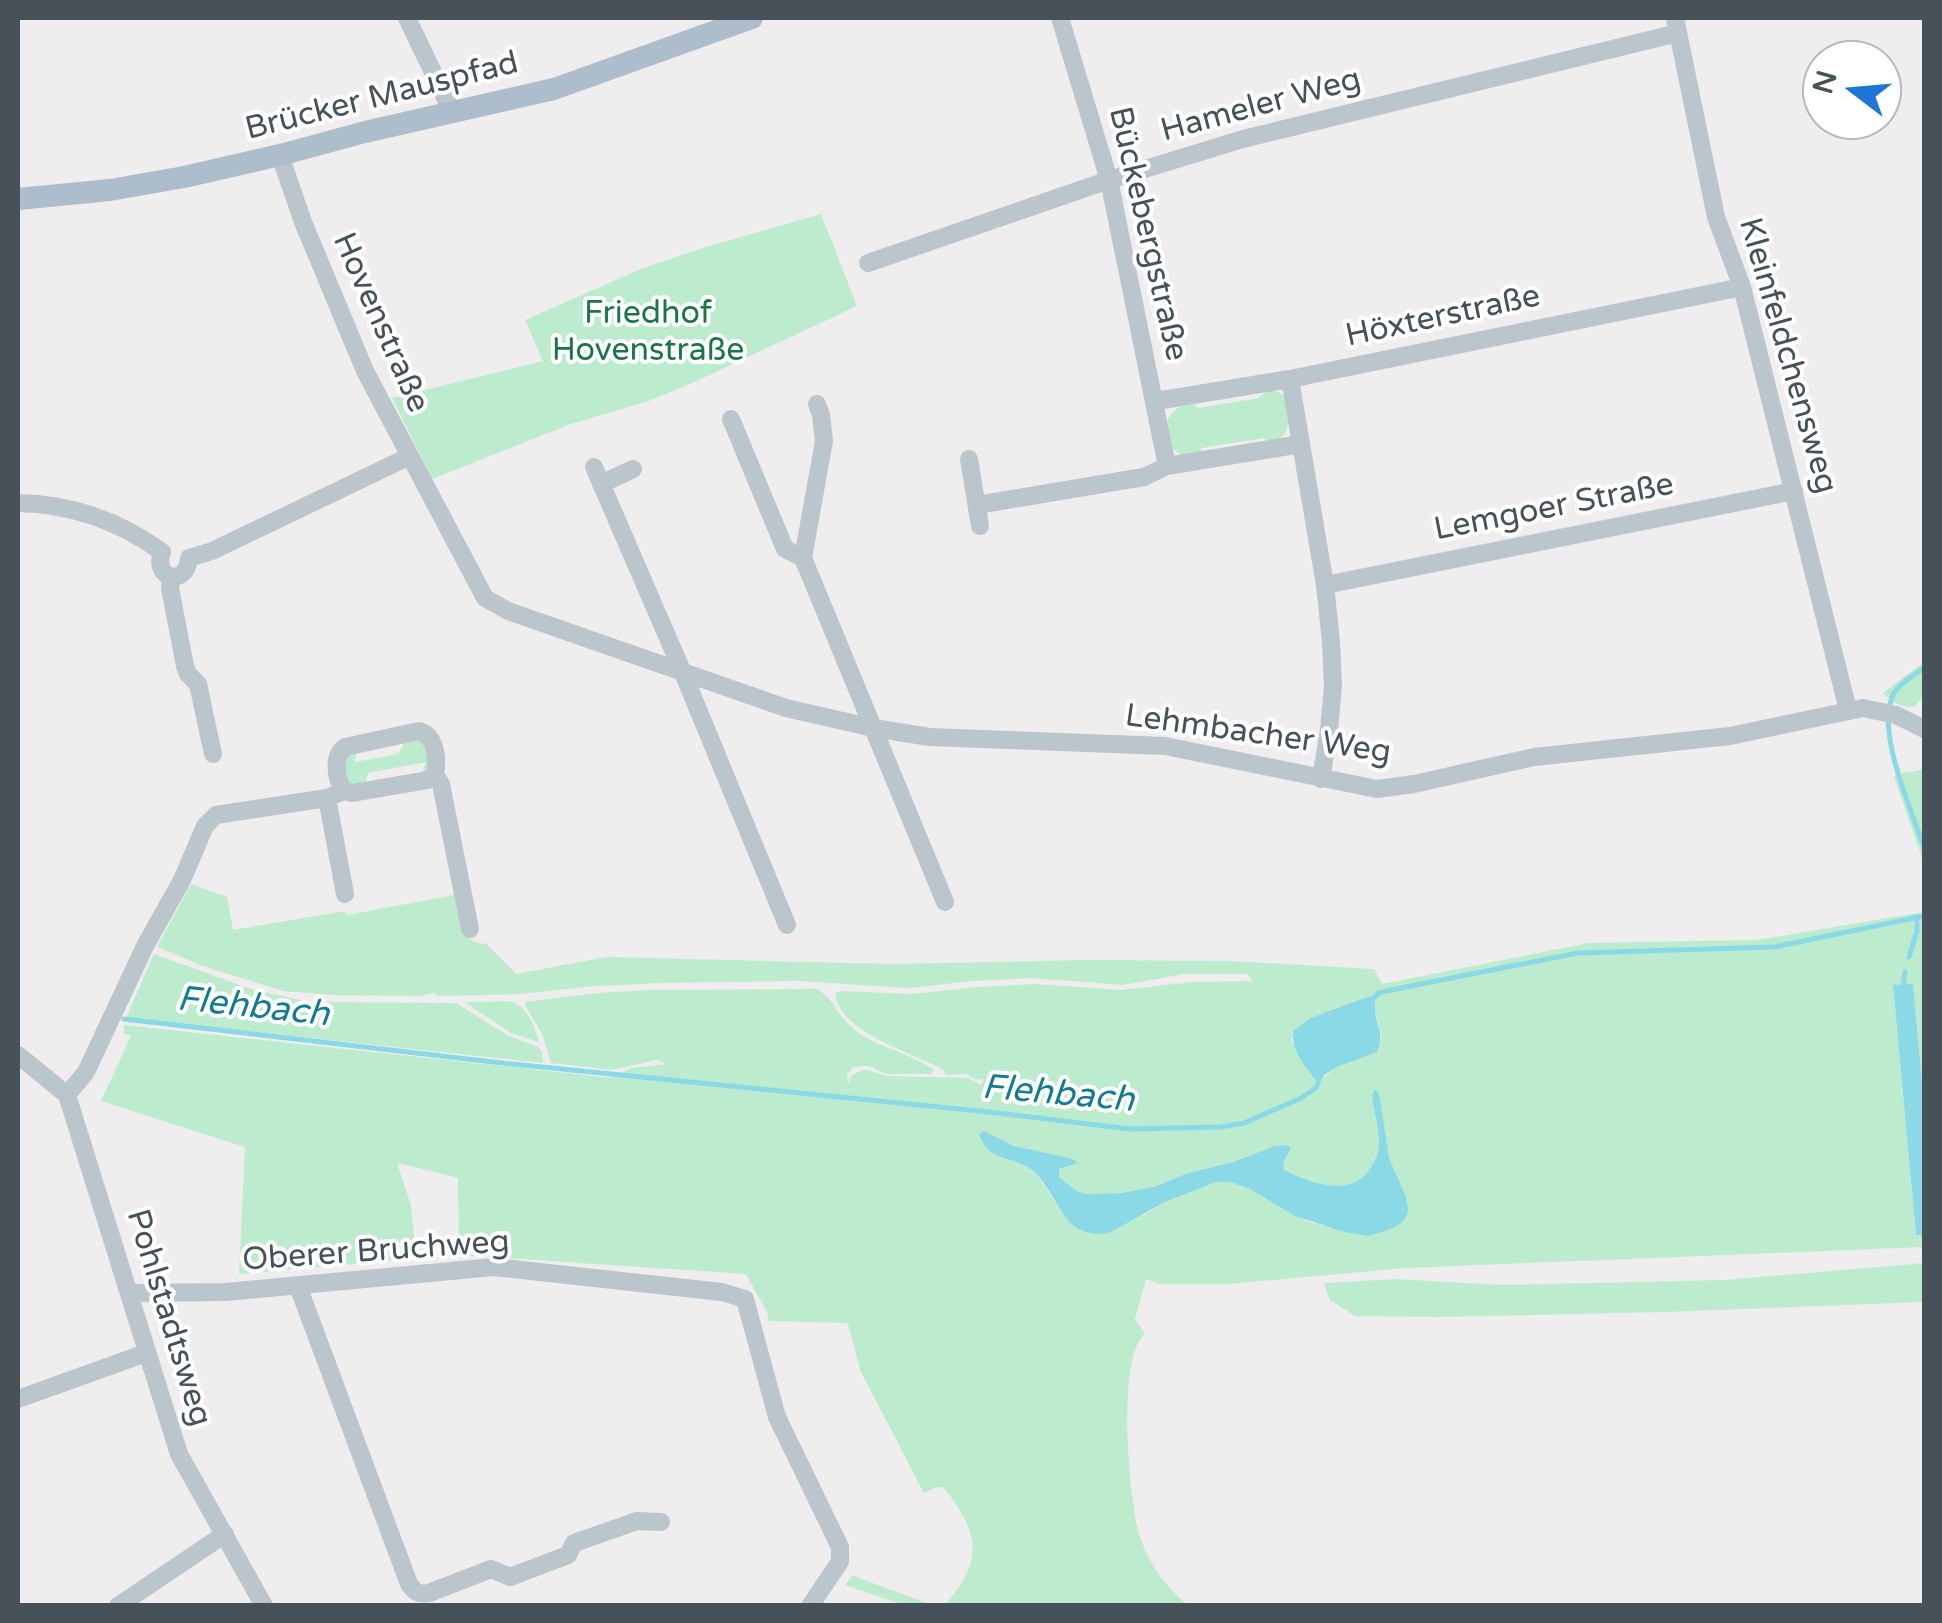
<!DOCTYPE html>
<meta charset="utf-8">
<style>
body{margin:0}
#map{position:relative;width:1942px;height:1623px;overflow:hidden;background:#efeded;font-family:"Varela Round",sans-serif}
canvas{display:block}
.frame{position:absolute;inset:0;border:20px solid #465159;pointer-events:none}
.north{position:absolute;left:1802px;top:40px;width:100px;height:100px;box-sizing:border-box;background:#fff;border:2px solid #b5b9bd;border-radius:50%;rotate:286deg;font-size:28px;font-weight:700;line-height:40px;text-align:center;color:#465159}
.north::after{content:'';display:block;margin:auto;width:35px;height:45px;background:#2076d6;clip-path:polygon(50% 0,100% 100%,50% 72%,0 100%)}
</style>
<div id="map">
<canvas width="1942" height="1623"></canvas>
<div class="frame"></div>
<div class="north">N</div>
</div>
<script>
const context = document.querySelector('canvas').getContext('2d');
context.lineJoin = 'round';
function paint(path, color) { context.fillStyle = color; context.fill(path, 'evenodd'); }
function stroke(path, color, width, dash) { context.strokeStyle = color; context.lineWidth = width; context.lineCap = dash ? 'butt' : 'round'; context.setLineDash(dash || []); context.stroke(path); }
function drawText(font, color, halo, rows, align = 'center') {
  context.font = font + ' "Varela Round",sans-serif'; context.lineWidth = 8; context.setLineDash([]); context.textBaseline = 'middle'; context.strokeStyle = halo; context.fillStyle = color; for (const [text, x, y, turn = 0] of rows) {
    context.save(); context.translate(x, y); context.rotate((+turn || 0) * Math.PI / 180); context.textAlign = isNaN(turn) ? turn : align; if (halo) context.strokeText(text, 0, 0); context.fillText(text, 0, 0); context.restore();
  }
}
const green = new Path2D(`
 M 821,214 L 857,306 L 692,383 L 649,401 L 571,424 L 432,479 L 392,398 L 543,361 L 525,320 L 641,269 L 699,249 Z
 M 1268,390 L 1279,392 L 1286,398 C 1288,418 1294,435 1271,442 L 1264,438 L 1202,448 L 1198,456 L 1181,455 C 1157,439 1162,408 1192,403 L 1198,408 L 1258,398 Z
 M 1924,662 L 1924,695 L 1914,707 C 1900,708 1893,702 1883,693 Z
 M 407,738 L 426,742 L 429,770 L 421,775 L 426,762 L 368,773 L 365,786 L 358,787 L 346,783 L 344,758 L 357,749 L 355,762 L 398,754 Z
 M 1924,768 L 1924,864 L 1894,776 C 1905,771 1915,773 1924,768 Z
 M 191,884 L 227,897 L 233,930 L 345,911 L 347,915 L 459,894 L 468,937 L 474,942 L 486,944 L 516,974 L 606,957 L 893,964 L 1088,960 L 1232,961 L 1374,969 L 1382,984 L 1588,943 L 1757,940 L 1924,912 L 1924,1104 L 1913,985 L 1893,986 L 1916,1235 L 1924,1235 L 1924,1247 L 1406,1268 L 1229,1284 L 1160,1284 L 1146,1279 L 1135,1319 L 1145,1334 C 1116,1355 1129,1503 1140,1537 C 1149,1565 1166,1586 1187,1605 L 950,1606 L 946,1604 C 985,1559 979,1533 944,1488 L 937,1487 L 924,1493 L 860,1370 L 848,1323 L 769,1321 L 767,1312 L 746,1274 L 459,1255 L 458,1178 L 397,1163 L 411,1205 L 416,1258 L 239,1274 L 245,1147 L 101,1101 L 131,1036 L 124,1033 L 124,1025 L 613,1078 L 631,1068 L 667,1064 L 656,1060 L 612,1070 L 551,1063 L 542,1034 L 526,1007 L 525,1002 L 598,993 L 654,990 L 816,989 C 832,996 836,1012 848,1024 C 871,1047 908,1051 934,1070 L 931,1074 L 886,1074 L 868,1066 L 853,1067 L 847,1075 L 848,1084 L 852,1075 L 865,1069 L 886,1076 L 968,1078 L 981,1085 L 984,1079 L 976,1080 L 966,1074 L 946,1075 L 943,1070 L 932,1064 C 902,1049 840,1031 835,993 L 842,991 L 911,994 L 978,987 L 1035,984 L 1122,990 L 1192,982 L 1252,981 L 1248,974 L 1184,974 L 1123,985 L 1031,978 L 971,981 L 911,988 L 798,981 L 661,983 L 595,986 L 520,994 L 439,996 L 433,993 L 420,996 L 333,995 L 283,991 L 203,966 L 157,947 ZM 1373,994 L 1377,995 L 1373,1002 C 1375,1020 1387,1036 1377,1052 L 1337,1067 L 1323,1078 L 1313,1079 L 1291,1039 L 1354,1003 ZM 1379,1093 L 1388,1158 L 1406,1197 L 1388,1230 L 1369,1236 L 1309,1222 L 1250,1189 L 1230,1182 L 1216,1182 L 1165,1202 L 1144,1215 L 1085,1231 C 1057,1219 1053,1190 1032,1171 C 1017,1157 997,1146 979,1134 L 984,1131 C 1012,1148 1044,1155 1075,1164 L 1058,1169 L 1059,1177 L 1075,1190 L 1086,1194 L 1119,1193 L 1154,1187 L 1185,1174 L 1233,1162 L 1275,1146 L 1287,1145 L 1289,1153 L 1283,1163 L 1283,1170 C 1309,1183 1353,1199 1371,1167 C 1375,1160 1379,1152 1379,1144 C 1379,1129 1374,1111 1372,1096 Z
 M 154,954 L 248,988 L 309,1002 L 456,1003 L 507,1035 L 538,1047 L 542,1052 L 543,1063 L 126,1018 Z
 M 505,1001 C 525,1001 535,1025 539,1042 L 511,1033 L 464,1002 Z
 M 1924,1263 L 1924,1302 L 1666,1312 L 1439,1317 L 1355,1316 L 1330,1300 L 1324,1283 L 1396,1279 L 1503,1285 L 1725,1280 Z
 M 852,1576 L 854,1576 L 932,1605 L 904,1605 L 845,1585 Z`);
const water = new Path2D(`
 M 1913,984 L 1924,1104 L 1924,1235 L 1916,1235 L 1893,985 Z
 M 1378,993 C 1367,1014 1388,1031 1377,1052 L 1337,1067 L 1324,1075 L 1323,1078 L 1314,1079 C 1305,1065 1289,1048 1294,1030 L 1311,1018 Z
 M 1375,1089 L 1379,1093 L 1389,1158 L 1406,1197 L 1408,1208 L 1407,1216 L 1400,1224 L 1388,1230 L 1369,1236 L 1345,1232 L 1295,1216 L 1250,1189 L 1230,1182 L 1216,1182 L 1165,1202 L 1109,1233 C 1059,1241 1060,1190 1029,1168 C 1009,1155 989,1162 979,1134 L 984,1131 L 1014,1146 L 1073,1159 L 1077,1163 L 1075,1164 L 1059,1169 L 1059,1177 L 1075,1190 L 1086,1194 L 1120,1193 L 1154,1187 L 1185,1174 L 1233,1162 L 1275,1146 L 1287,1145 L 1291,1148 L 1283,1163 L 1284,1170 C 1309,1183 1353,1199 1371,1167 C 1375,1160 1379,1152 1379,1144 C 1379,1129 1374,1112 1372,1096 Z`);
const stream = new Path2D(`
 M 1924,668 C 1914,675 1900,683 1894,693 C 1874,729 1912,810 1924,848
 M 1909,957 L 1917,931 L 1917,917
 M 1903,985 L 1905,972
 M 1376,996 L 1378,993 L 1406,987 L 1578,953 L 1774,947 L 1924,916
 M 124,1019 L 502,1063 L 989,1112 L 1130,1129 L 1220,1127 L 1244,1123 L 1299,1099 L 1316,1088 L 1321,1074`);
const minor = new Path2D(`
 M 407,18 L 452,112
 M 1060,18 L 1109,180 L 1167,466
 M 1675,18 L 1716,217 L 1742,287 L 1848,710
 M 280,155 L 303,222 L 365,371 L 485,598 L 508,611 L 786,708 L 873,728 L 930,737 L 1165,746 L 1377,789 L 1414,784 L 1534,757 L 1730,736 L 1863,708 L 1896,715 L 1924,729
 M 868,263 L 1109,180 L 1243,139 L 1678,33
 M 1290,379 L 1325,585 L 1331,642 L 1333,686 L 1329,730 L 1321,779
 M 1156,401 L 1290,379 L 1742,287
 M 817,404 L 821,415 L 824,441 L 803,558 L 945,902
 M 731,419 L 785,549 L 803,558
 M 969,459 L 980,526
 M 594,467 L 683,673 L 787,925
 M 601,484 L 633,469
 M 18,503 C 72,504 118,520 162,552 C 152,580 187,587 189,558
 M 977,505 L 1144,477 L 1167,466 L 1301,444
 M 189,558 L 212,551 L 408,457
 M 171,577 L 170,588 L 185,666 L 188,674 L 198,684 L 213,754
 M 1325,585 L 1794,491
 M 435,775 L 441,784 L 470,929
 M 327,798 L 345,894
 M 18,1055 L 67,1095 L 179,1454 L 264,1606
 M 67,1095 L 86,1072 L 145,946 L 182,880 L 205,826 L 216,815 L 327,798 L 344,791 L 352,793 L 428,780 L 435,775 C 438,759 436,736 419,731 L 345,747 C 332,757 336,779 344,791
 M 298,1286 L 409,1584 C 415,1592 419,1595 429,1593 L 491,1569 L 510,1577 L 568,1555 L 574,1543 L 637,1521 L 661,1522
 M 129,1293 L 226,1292 L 494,1267 L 722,1292 L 745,1299 L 777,1417 L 840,1547 L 840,1561 L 837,1566 L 810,1606
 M 18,1399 L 146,1353
 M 118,1606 L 225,1534`);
const major = new Path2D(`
 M 18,199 L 110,190 L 184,177 L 280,155 L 365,132 L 554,89 L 752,18`);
const streetNames = [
 ["Brücker Mauspfad",382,97,-14],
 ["Hameler Weg",1261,106,-15],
 ["Bückebergstraße",1147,234,77],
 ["Höxterstraße",1443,317,-12],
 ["Hovenstraße",380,323,66],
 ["Kleinfeldchensweg",1787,356,74],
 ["Lemgoer Straße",1554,508,-11],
 ["Lehmbacher Weg",1258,735,8],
 ["Oberer Bruchweg",376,1252,-4],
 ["Pohlstadtsweg",168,1318,73]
];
const parkNames = [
 ["Friedhof",648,315],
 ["Hovenstraße",648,352]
];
const waterNames = [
 ["Flehbach",253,1008,6],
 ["Flehbach",1058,1095,5]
];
paint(green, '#bceccd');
paint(water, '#8bd8e7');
stroke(stream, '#8bd8e7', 5);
stroke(minor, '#bbc5cc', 18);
stroke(major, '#adbdcb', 22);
drawText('32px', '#465159', '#fff', streetNames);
drawText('32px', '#1a7745', '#fff', parkNames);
drawText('italic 35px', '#127c92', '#fff', waterNames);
</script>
